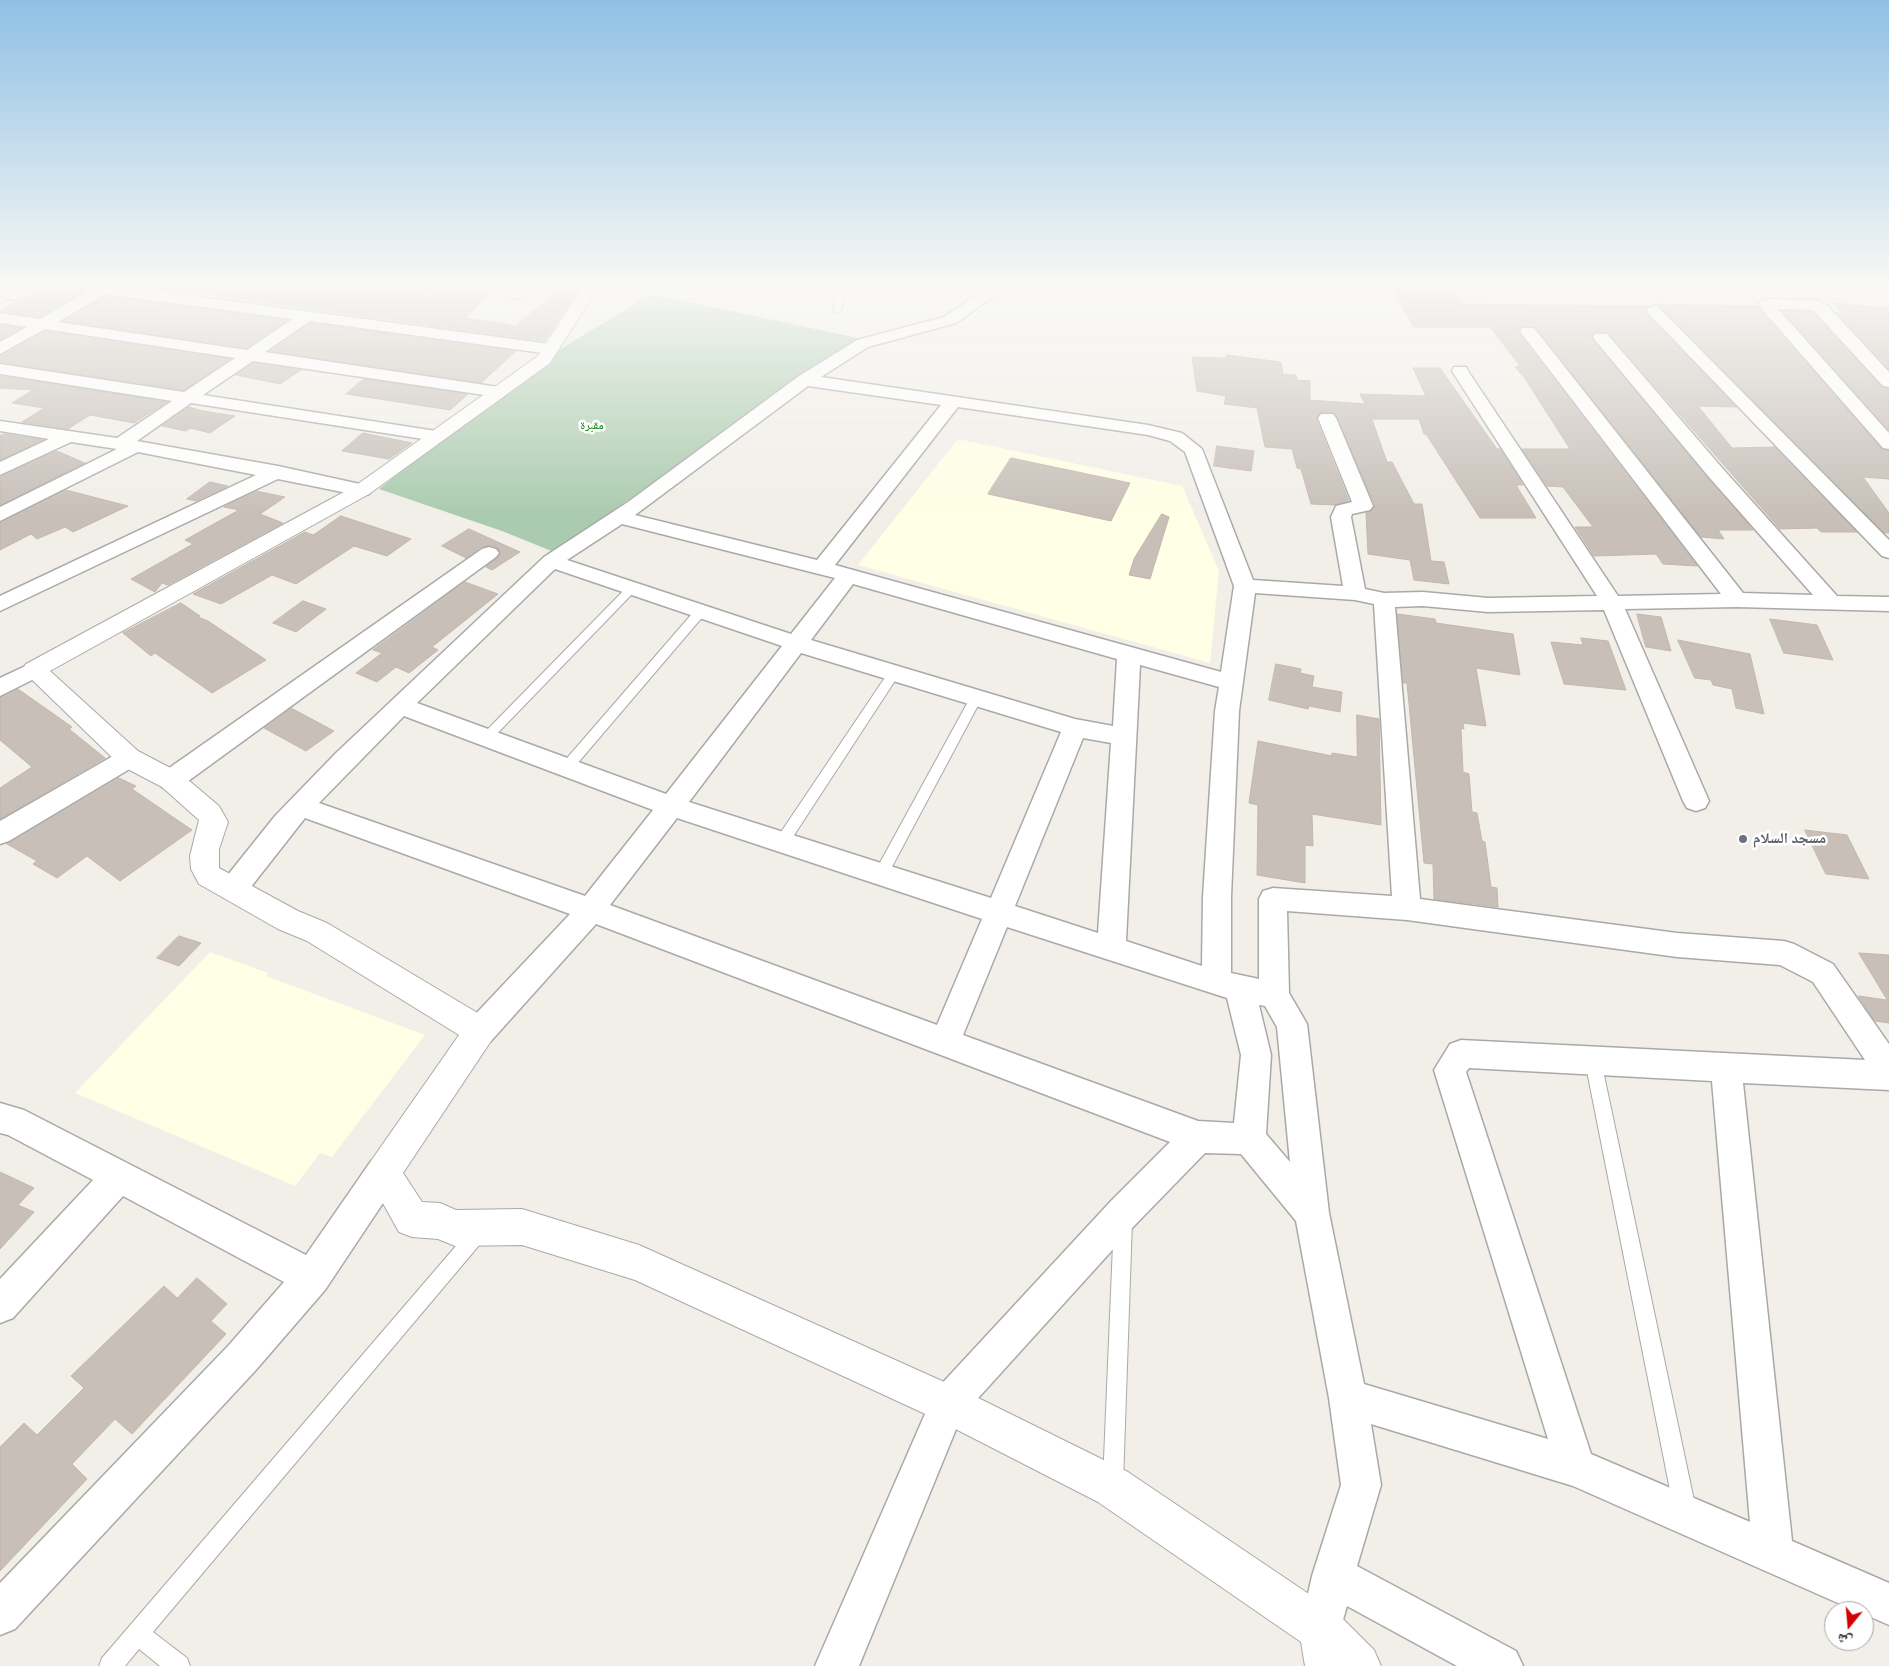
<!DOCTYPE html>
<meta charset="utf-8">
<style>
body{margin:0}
#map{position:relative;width:1889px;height:1666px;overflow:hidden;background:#f2efe9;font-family:"Fira Sans","Noto Naskh Arabic",sans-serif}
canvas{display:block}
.north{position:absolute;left:1824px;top:1601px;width:50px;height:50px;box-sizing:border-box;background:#fff;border:1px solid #a7a7a7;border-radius:50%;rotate:197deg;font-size:14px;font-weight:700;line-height:20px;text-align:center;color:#222}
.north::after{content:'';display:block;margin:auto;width:18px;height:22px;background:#d40000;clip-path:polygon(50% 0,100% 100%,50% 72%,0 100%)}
</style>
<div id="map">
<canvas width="1889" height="1666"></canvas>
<div class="north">ش</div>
</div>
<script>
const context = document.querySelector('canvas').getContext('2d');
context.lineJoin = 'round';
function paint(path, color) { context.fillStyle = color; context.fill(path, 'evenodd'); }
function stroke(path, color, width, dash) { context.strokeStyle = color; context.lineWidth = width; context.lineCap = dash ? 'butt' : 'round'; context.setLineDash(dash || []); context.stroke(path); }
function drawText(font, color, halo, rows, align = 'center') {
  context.font = font + ' "Fira Sans","Noto Naskh Arabic",sans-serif'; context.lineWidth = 5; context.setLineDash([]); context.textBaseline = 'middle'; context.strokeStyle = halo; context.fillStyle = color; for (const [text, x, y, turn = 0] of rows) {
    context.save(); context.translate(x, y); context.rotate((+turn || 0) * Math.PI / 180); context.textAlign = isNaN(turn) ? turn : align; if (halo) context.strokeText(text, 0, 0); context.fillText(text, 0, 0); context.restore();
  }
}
const education = new Path2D(`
 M 958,439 L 1182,486 L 1219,571 L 1210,663 L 858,565 Z
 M 210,952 L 268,973 L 266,976 L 425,1035 L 332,1157 L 320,1153 L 295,1186 L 75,1093 Z`);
const cemetery = new Path2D(`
 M 651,294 L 858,338 L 554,552 L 502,531 L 379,489 L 544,359 Z`);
const building = new Path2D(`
 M 51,283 L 98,283 L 40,317 L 0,311 Z
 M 122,283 L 432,283 L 425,288 L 489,294 L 465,318 L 516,326 L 546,301 L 558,283 L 583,283 L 545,341 Z
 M 1389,283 L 1447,283 L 1462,304 L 1649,306 L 1645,312 L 1736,407 L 1698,406 L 1732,448 L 1775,447 L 1857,532 L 1821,532 L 1817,528 L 1780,529 L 1608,333 L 1595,332 L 1591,336 L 1594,341 L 1753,530 L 1718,530 L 1724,539 L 1701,537 L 1535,327 L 1522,326 L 1518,330 L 1520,335 L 1697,566 L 1663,564 L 1656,554 L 1594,556 L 1575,527 L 1593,527 L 1563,487 L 1547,486 L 1522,449 L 1570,449 L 1524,377 L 1515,367 L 1520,366 L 1490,327 L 1414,327 Z
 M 105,296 L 287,320 L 247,348 L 63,321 Z
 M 1834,303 L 1889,308 L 1889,369 L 1837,313 L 1841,314 Z
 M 1655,304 L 1756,306 L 1882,449 L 1889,451 L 1889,479 L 1863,477 L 1889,513 L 1889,533 L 1884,533 L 1660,307 Z
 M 1782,311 L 1812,312 L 1882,387 L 1889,389 L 1889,430 Z
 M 310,323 L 516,351 L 481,383 L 270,351 Z
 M 0,325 L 21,328 L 0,340 Z
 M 45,331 L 230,359 L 184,390 L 0,362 L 0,356 Z
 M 1227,355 L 1281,362 L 1283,374 L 1296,375 L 1297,380 L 1310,381 L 1310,400 L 1365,404 L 1360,394 L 1426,396 L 1413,368 L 1440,368 L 1497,449 L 1500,449 L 1523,485 L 1516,485 L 1536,518 L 1480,518 L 1426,434 L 1424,434 L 1419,419 L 1373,419 L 1369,411 L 1387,462 L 1392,462 L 1414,504 L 1422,504 L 1431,561 L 1444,562 L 1449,584 L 1414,580 L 1410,560 L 1368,554 L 1366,513 L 1372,511 L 1375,505 L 1334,413 L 1321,412 L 1316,419 L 1349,501 L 1335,505 L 1311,504 L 1301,469 L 1297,468 L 1292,449 L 1265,447 L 1257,408 L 1224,404 L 1226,396 L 1197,391 L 1192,357 L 1226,358 Z
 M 253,363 L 301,370 L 280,384 L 236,375 Z
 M 0,376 L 167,402 L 134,423 L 90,415 L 68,429 L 22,422 L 44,408 L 12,403 L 33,390 L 0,388 Z
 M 364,379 L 468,394 L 450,410 L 346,394 Z
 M 189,407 L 203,411 L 235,416 L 210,433 L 190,428 L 186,431 L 162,426 Z
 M 363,433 L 412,443 L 389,459 L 342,451 Z
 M 4,434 L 43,440 L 0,460 L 0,436 Z
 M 1217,446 L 1254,451 L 1251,471 L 1214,466 Z
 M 57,451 L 85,463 L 0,505 L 0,477 Z
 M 1011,458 L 1130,483 L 1111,521 L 988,494 Z
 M 210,482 L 228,486 L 196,501 L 187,499 Z
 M 66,490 L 128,506 L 73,532 L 65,527 L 37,539 L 31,534 L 0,550 L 0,523 Z
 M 256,491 L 285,497 L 260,514 L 283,523 L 168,585 L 162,583 L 155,592 L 131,579 L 193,544 L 185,540 L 239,510 L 224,507 Z
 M 1162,514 L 1169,517 L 1150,579 L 1129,575 L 1134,559 Z
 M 341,516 L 411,539 L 387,556 L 354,546 L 296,584 L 272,575 L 221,604 L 193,594 L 305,532 L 313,535 Z
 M 469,529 L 520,552 L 492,570 L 486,567 L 500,554 L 497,547 L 490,545 L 481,547 L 466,558 L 442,546 Z
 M 465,582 L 498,594 L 432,647 L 438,650 L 409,673 L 396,667 L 377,682 L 356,673 L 382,653 L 373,650 Z
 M 303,601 L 326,609 L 296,632 L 273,623 Z
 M 181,603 L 200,616 L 198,617 L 208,621 L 266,660 L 212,693 L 155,653 L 151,656 L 123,633 Z
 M 1397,614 L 1435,619 L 1436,623 L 1513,634 L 1520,675 L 1476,668 L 1486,726 L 1463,723 L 1464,729 L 1461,728 L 1463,772 L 1469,774 L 1472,812 L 1477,813 L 1482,841 L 1485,842 L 1491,887 L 1497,888 L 1498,907 L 1434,899 L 1433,864 L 1424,863 L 1407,683 L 1403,683 Z
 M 1637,614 L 1661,617 L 1671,651 L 1646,647 Z
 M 1770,619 L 1817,625 L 1833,660 L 1784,653 Z
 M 1581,638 L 1608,641 L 1626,690 L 1564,684 L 1551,642 L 1583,645 Z
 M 1678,640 L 1750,654 L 1764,714 L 1736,708 L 1732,689 L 1713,685 L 1711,680 L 1695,678 Z
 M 1276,664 L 1301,669 L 1300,673 L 1314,676 L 1312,687 L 1342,692 L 1340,712 L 1309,706 L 1308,709 L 1269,700 Z
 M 18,689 L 72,727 L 69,729 L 105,758 L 0,819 L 0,788 L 32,767 L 0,740 L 0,698 Z
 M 291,708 L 334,731 L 306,751 L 264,728 Z
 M 1357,715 L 1379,719 L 1381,825 L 1312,814 L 1313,846 L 1305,845 L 1305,883 L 1257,875 L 1258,805 L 1249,803 L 1258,741 L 1332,756 L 1332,753 L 1357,757 Z
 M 119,778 L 136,786 L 132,789 L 192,830 L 120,881 L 87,856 L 57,878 L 33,864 L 37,861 L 7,844 Z
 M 1805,830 L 1847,835 L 1869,879 L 1826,874 Z
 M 179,936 L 201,943 L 179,966 L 157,958 Z
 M 1859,953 L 1889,955 L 1889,1023 L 1875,1021 L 1858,996 L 1887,1000 Z
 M 0,1172 L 34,1188 L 18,1205 L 34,1212 L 0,1249 Z
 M 197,1278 L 227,1304 L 211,1321 L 226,1334 L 132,1434 L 115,1419 L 72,1464 L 87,1479 L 0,1571 L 0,1447 L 24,1423 L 37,1435 L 84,1388 L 71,1376 L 164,1286 L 177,1298 Z`);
const service = new Path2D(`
 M 487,283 L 495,283 L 493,286 L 509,293 L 521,293 L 525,295 C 514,303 498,293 486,289 Z
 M 839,283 L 847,283 L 841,311 L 837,313 L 833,311 Z
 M 632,585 L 636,586 L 636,590 L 490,741 L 482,741 L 480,738 L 482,735 L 628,586 Z
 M 701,607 L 707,611 L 705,614 L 571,771 L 561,771 L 559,768 L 561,765 L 697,608 Z
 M 894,669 L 900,673 L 787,846 L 777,846 L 775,842 L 777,838 L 890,670 Z
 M 976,694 L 982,698 L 886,878 L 876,878 L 874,874 L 876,870 L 970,698 Z
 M 1593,1054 L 1599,1056 L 1601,1061 L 1696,1510 L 1692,1517 L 1685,1521 L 1678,1517 L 1674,1510 L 1585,1061 L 1587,1056 Z
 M 1123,1211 L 1129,1214 L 1132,1220 L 1123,1483 L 1120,1490 L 1113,1493 L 1106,1490 L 1103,1483 L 1114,1220 L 1117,1214 Z
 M 480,1222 L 486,1225 L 489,1231 L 486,1237 L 153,1632 L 187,1658 L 190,1666 L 160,1666 L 139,1649 L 125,1666 L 99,1666 L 102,1658 L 474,1225 Z`);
const minor = new Path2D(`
 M 102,283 L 120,283 L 118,286 L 550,344 L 558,349 L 550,354 L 310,321 L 265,352 L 498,387 L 504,388 L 507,392 L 504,396 L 498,397 L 253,361 L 203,395 L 436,431 L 442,432 L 445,436 L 442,440 L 436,441 L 191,403 L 137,441 L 278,466 L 369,486 L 372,490 L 369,494 L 362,496 L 278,479 L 0,611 L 0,596 L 256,475 L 138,452 L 0,521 L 0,507 L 117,449 L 71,442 L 0,475 L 0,462 L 49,439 L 0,431 L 0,421 L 117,438 L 172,401 L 0,374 L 0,364 L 184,392 L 235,358 L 45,329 L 0,354 L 0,342 L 27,327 L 0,323 L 0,313 L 40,319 ZM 105,294 L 292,319 L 247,350 L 58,322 Z
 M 989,283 L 1004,283 L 991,298 L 956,323 L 868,347 L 821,377 L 1148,425 L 1182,433 L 1202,449 L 1253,580 L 1343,586 L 1331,517 L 1336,506 L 1352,502 L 1318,418 L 1321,414 L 1333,414 L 1336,418 L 1373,506 L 1370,510 L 1352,514 L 1351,517 L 1365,589 L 1384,593 L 1423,592 L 1488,598 L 1597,596 L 1452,371 L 1454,367 L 1466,367 L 1468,371 L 1618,596 L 1721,594 L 1522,334 L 1520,331 L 1522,328 L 1534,328 L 1743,593 L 1813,595 L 1709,477 L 1595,340 L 1593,337 L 1595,334 L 1607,334 L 1723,469 L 1837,596 L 1889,597 L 1889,611 L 1737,607 L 1625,609 L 1709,801 L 1705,808 L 1696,811 L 1687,808 L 1683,801 L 1604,610 L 1488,612 L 1423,606 L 1395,607 L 1420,899 L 1677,933 L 1784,941 L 1794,944 L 1833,964 L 1889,1044 L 1889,1090 L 1743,1083 L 1792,1541 L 1889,1583 L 1889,1625 L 1864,1614 L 1864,1611 L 1856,1611 L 1573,1486 L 1371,1424 L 1381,1485 L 1357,1566 L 1516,1651 L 1523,1666 L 1457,1666 L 1347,1606 L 1336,1644 L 1321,1650 L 1306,1644 L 1300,1629 L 1312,1576 L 1341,1485 L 1329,1398 L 1296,1221 L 1241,1154 L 1205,1153 L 1135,1225 L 961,1417 L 859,1666 L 815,1666 L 935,1391 L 1111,1201 L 1170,1142 L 596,924 L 491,1041 L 480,1045 L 469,1041 L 465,1031 L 469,1021 L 570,914 L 305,818 L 243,897 L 233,900 L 223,897 L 219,889 L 223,881 L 275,816 L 336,753 L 544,557 L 628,502 L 799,376 L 857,340 L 944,317 L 981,292 ZM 808,386 L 941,405 L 817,560 L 635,515 ZM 958,407 L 1148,435 L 1170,441 L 1185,452 L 1234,586 L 1221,672 L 835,565 ZM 622,524 L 815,573 L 835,578 L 791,634 L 567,560 ZM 555,569 L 782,646 L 666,794 L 417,703 ZM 853,584 L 1117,659 L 1113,726 L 1075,719 L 811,640 ZM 1255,593 L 1355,600 L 1374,604 L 1392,896 L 1273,888 L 1263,891 L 1259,899 L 1259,979 L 1231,973 L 1231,897 L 1239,711 ZM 801,653 L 1061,732 L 991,898 L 689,802 ZM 1140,665 L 1219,687 L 1215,711 L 1203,897 L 1202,966 L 1126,941 ZM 404,716 L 653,810 L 585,896 L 319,803 ZM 1083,738 L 1111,743 L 1098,933 L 1015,906 ZM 677,818 L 982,919 L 937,1025 L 610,905 ZM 1287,911 L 1407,920 L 1677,957 L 1780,965 L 1813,982 L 1865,1060 L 1461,1040 L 1450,1044 L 1434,1070 L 1548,1439 L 1364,1384 L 1329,1213 L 1307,1024 L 1289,993 ZM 1007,927 L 1227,998 L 1241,1055 L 1234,1123 L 1198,1121 L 963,1035 ZM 1259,1005 L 1265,1006 L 1277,1027 L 1290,1162 L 1266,1134 L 1271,1055 ZM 1469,1068 L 1712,1081 L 1750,1522 L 1591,1454 L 1466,1072 Z
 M 0,284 L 9,286 L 19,296 L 16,299 L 6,299 L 0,294 Z
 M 1765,299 L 1816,300 L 1828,306 L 1889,372 L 1889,387 L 1883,386 L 1813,310 L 1778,309 L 1889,433 L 1889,449 L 1883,448 L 1760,307 L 1757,304 Z
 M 1654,306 L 1659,308 L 1889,540 L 1889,558 L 1882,556 L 1649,314 L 1646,311 L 1649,308 Z
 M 489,547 L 496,549 L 499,553 L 496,557 L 180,787 L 171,789 L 162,787 L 158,780 L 162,773 L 482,549 Z
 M 34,662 L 42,665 L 45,670 L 42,675 L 0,696 L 0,678 Z
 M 129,749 L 138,752 L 141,758 L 138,764 L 9,841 L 0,844 L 0,821 L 120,752 Z
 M 0,1103 L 24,1110 L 306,1255 L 371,1161 L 383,1157 L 395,1161 L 400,1173 L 395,1185 L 325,1290 L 255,1371 L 15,1629 L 0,1635 L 0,1583 L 229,1345 L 284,1282 L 123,1196 L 13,1318 L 0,1323 L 0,1279 L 93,1180 L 8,1135 L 0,1133 Z`);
const tertiary = new Path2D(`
 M 585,283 L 601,283 L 550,363 L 369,494 L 50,671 L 138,751 L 180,773 L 219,806 L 228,822 L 219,849 L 219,868 L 298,911 L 327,923 L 491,1021 L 496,1031 L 491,1041 L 403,1173 L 422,1202 L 440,1203 L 456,1210 L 522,1209 L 639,1245 L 962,1390 L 1128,1472 L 1337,1613 L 1374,1650 L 1381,1666 L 1305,1666 L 1301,1642 L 1098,1502 L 934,1418 L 635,1280 L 522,1245 L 455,1246 L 438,1239 L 412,1237 L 399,1232 L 366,1173 L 371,1161 L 459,1035 L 307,941 L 278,929 L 199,884 L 191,869 L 190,856 L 199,820 L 162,787 L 120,765 L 22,670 L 26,664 L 355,486 L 538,356 Z`);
const markers = [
 [1743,839,5,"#6b7280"]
];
const farParknames = [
 ["مقبرة",592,426]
];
const worshipNames = [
 ["مسجد السلام",1753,839]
];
paint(education, '#ffffe5');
paint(cemetery, '#aacbaf');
paint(building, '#c7bfb8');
stroke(building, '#c4b6ab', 1);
stroke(service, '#a9a9a9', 2);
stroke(minor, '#a9a9a9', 3);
stroke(tertiary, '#a9a9a9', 2);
paint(service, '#fff');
paint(minor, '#fff');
paint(tertiary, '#fff');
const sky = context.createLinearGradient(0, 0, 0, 516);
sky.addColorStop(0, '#8fc0e4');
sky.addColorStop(0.55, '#f9f8f5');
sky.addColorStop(1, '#f9f8f500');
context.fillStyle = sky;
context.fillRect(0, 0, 1889, 516);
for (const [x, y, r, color] of markers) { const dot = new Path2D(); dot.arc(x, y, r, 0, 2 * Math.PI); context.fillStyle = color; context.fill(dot); stroke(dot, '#fff', 2); }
drawText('12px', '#0c8416', '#fff', farParknames);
drawText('bold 15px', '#5b616d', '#fff', worshipNames, 'left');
</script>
